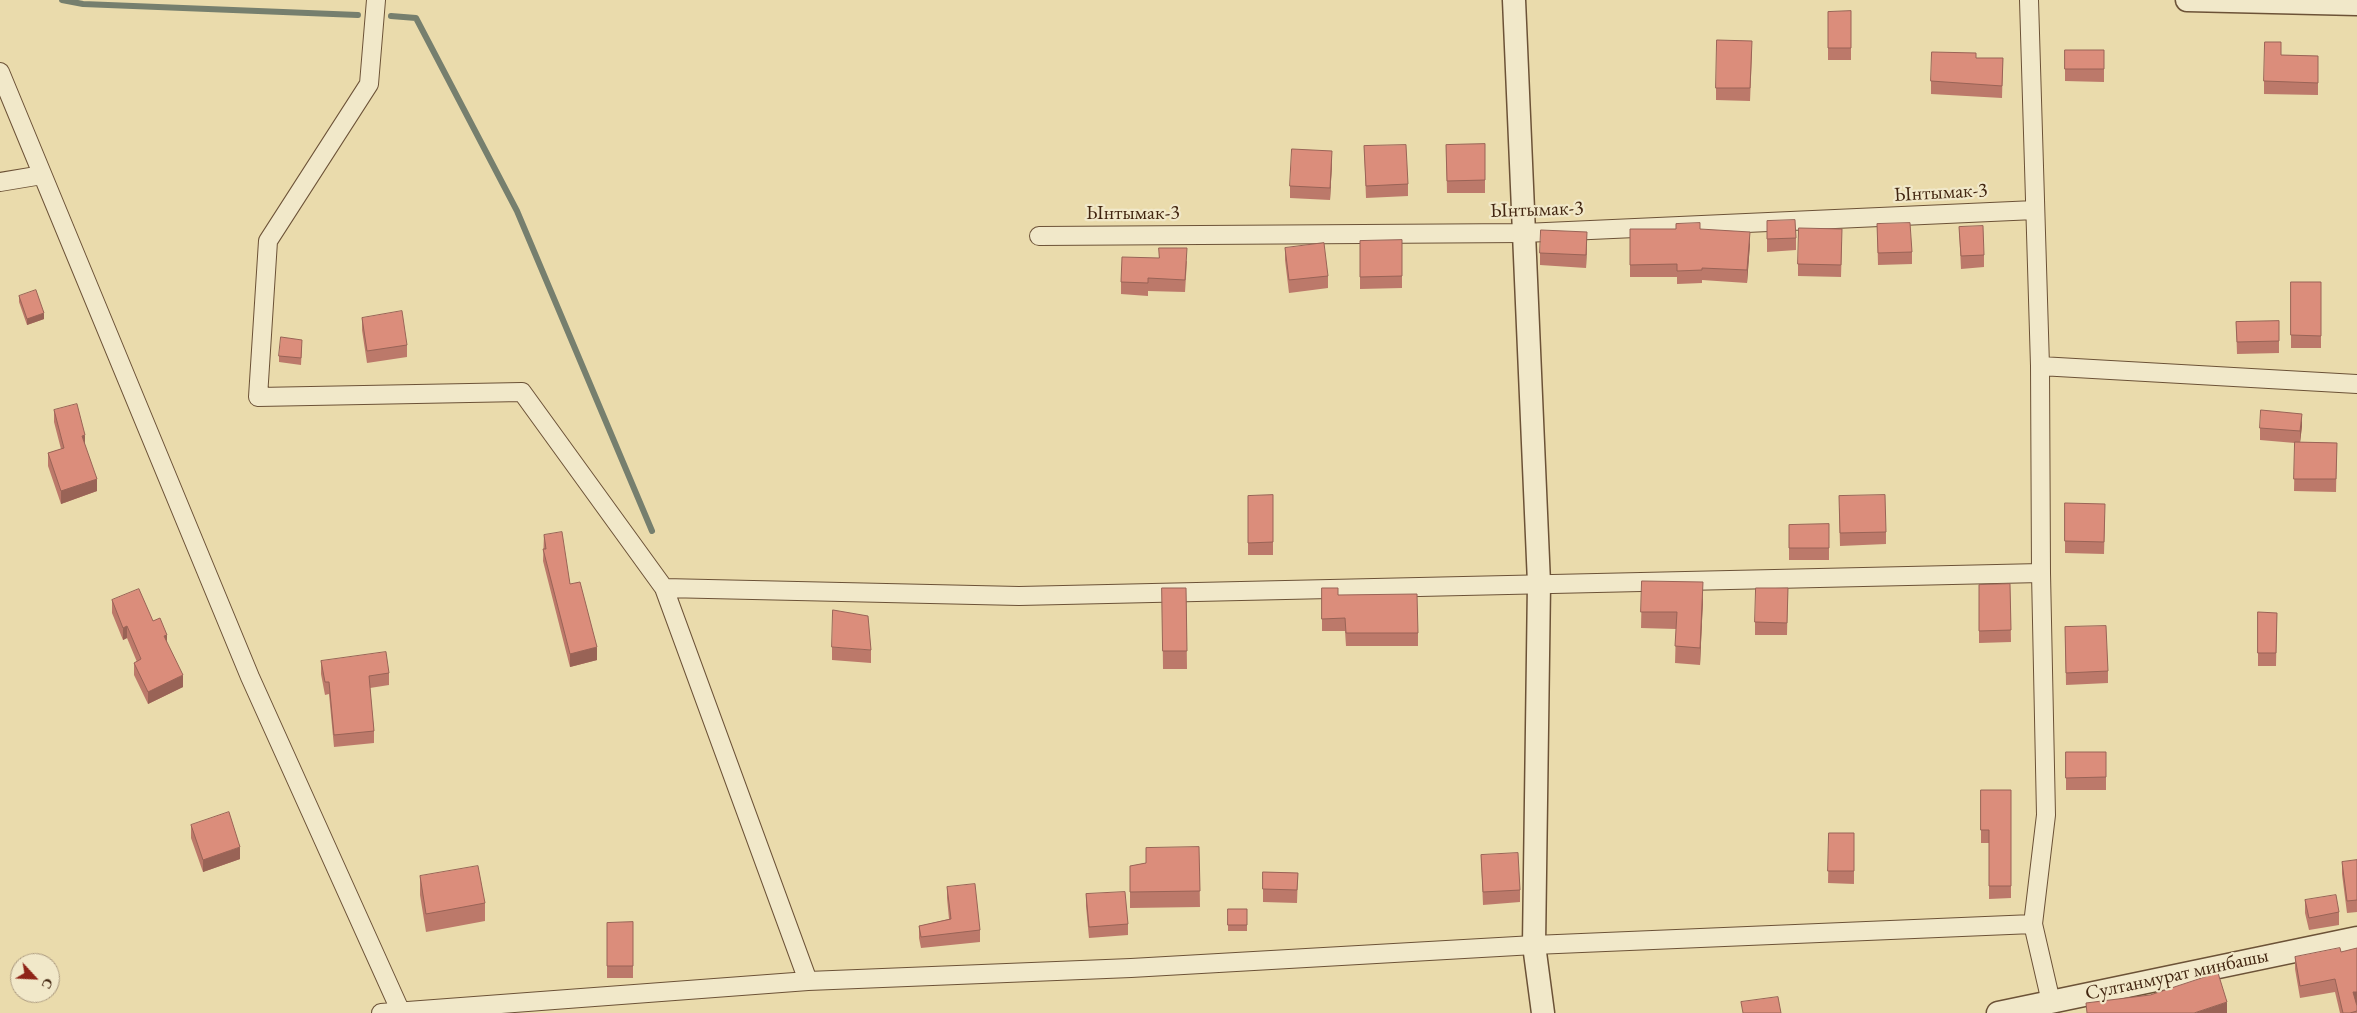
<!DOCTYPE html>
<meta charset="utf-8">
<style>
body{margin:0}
#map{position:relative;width:2357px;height:1013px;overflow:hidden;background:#eadbac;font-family:"EB Garamond",serif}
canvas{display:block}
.north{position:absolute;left:10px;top:953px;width:50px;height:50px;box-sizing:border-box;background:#f1e8c9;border:1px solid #ab9a7f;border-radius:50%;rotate:115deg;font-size:14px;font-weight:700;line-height:20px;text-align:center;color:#422510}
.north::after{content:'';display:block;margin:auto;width:18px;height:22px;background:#8f2418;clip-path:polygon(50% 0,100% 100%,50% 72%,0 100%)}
</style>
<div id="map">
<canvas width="2357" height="1013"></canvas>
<div class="north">С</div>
</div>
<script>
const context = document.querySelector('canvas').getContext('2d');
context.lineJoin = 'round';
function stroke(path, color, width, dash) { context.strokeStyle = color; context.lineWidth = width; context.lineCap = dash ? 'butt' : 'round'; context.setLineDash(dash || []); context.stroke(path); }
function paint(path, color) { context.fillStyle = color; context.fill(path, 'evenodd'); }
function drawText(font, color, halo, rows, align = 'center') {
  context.font = font + ' "EB Garamond",serif'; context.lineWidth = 4.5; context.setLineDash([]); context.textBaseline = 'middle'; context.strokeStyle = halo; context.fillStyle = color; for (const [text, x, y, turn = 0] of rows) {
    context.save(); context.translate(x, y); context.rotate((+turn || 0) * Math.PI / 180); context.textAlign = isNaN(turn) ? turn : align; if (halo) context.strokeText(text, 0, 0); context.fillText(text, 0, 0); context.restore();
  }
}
const stream = new Path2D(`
 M 62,0 L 83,4 L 358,15
 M 391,16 L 416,18 L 517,211 L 652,531`);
const minor = new Path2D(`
 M 376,0 L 369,84 L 268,241 L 258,397 L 522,392 L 664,588 L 808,981
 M 2029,0 L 2040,366 L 2041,573 L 2046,815 L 2033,924 L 2051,1002
 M 0,72 L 250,677 L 400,1010
 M 0,182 L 42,175
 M 1039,236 L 1524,233 L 2035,210
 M 2040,366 L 2357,384
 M 664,588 L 1019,596 L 2041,573
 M 381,1013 L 808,981 L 1131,968 L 1534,945 L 2033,924`);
const tertiary = new Path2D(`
 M 1514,0 L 1539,583 L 1534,945 L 1543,1013
 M 2187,0 L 2357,4
 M 1998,1013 L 2357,938`);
const wall = new Path2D(`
 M 1851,11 L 1851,60 L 1828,60 L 1828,12 Z
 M 2065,50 L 2104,50 L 2104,82 L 2065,81 Z
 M 1752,53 L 1750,101 L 1716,100 L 1716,88 Z
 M 2281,55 L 2318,56 L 2318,95 L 2264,94 L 2264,81 Z
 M 1976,58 L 2003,58 L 2002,98 L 1931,94 L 1931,81 Z
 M 1485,144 L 1485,193 L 1447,193 L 1446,145 Z
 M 1364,146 L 1408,184 L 1408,196 L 1366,198 Z
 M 1332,163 L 1330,200 L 1290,198 L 1290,186 Z
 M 1767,221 L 1796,238 L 1796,250 L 1767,252 Z
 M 1877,224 L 1912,252 L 1912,264 L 1878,265 Z
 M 1959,227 L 1984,255 L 1984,267 L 1961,269 Z
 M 1630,229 L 1700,229 L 1750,244 L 1747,283 L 1702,280 L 1702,283 L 1677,284 L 1677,277 L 1630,277 Z
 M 1402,240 L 1402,288 L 1360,289 L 1360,241 Z
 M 1842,242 L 1841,277 L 1798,276 L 1798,264 Z
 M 1587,244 L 1586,268 L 1540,265 L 1540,253 Z
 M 1285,248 L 1328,276 L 1328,288 L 1289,293 L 1285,260 Z
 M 1187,261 L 1185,292 L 1148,291 L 1148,296 L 1121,294 L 1121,282 Z
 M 2291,282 L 2321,282 L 2321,348 L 2291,348 Z
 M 19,296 L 44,319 L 27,325 L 19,302 Z
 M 362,318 L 407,345 L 407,357 L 367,363 L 362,330 Z
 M 2279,321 L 2279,353 L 2237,354 L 2236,322 Z
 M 302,346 L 301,365 L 279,362 L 279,356 Z
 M 54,410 L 85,445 L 97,491 L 61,504 L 48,466 L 48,453 L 61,449 L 54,422 Z
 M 2302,426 L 2300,442 L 2337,443 L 2336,492 L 2294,491 L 2295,443 L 2260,440 L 2260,428 Z
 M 1273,495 L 1273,555 L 1248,555 L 1248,496 Z
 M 2065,503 L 2105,516 L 2104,554 L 2065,553 Z
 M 1839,508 L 1886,532 L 1886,544 L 1840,546 Z
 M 1829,524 L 1829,560 L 1789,560 L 1789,525 Z
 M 544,535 L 570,584 L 597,660 L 570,667 L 543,561 Z
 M 1642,581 L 1703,599 L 1700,665 L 1675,663 L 1676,629 L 1641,628 Z
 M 2010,584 L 2011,642 L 1979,643 L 1979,585 Z
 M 1162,588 L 1186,588 L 1187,669 L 1163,669 Z
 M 1322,588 L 1338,595 L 1418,633 L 1418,646 L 1346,646 L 1345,631 L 1322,631 Z
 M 1788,588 L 1787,635 L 1755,635 L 1755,622 Z
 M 112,600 L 153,621 L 167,643 L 183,687 L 148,704 L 134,675 L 134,663 L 137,662 L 127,638 L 123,640 L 112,613 Z
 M 2277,613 L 2276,666 L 2258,666 L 2258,653 Z
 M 2065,627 L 2108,671 L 2108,683 L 2066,685 Z
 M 832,647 L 871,650 L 871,663 L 832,660 Z
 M 321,661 L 389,673 L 389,685 L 370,688 L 374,731 L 374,743 L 334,747 L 329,694 L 325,695 L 321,674 Z
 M 2066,752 L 2106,752 L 2106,790 L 2066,790 Z
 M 1981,790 L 2011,790 L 2011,898 L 1989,899 L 1989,843 L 1981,843 Z
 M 191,825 L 240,859 L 203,872 L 191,838 Z
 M 1829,833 L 1854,833 L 1854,884 L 1828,883 Z
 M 1199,847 L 1200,907 L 1130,908 L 1130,866 L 1146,863 Z
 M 1481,855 L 1520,890 L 1520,902 L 1483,905 Z
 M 2357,860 L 2357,912 L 2347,913 L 2342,874 L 2342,862 Z
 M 1263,872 L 1298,873 L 1297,903 L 1263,902 Z
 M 420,876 L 485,903 L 485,921 L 426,932 L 420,895 Z
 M 947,887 L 980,930 L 980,942 L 921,948 L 919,938 L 919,926 L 949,919 L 947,898 Z
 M 1086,894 L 1128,924 L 1128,935 L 1089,938 L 1086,906 Z
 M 2305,900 L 2339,912 L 2339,925 L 2309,930 L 2305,913 Z
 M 1228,909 L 1247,909 L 1247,931 L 1228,931 Z
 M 633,922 L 633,978 L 607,978 L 607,923 Z
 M 2341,952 L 2356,1004 L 2357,1013 L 2340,1013 L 2335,992 L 2300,998 L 2295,969 L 2295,957 Z`);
const shadedWall = new Path2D(`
 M 1332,151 L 1332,163 L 1330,200 L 1330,188 Z
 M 1587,232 L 1587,244 L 1586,268 L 1586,255 Z
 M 1750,232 L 1750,244 L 1747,283 L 1747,270 Z
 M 44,313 L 44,319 L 27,325 L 27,319 Z
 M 2302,414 L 2302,426 L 2300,443 L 2300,431 Z
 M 85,435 L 85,447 L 82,436 Z
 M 97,479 L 97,491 L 61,504 L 61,491 Z
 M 1703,582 L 1703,599 L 1700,665 L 1700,648 Z
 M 127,626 L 127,638 L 123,640 L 123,628 Z
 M 167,635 L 167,647 L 164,636 Z
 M 597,647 L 597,660 L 570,667 L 570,654 Z
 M 183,675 L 183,687 L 148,704 L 148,692 Z
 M 240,847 L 240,859 L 203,872 L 203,860 Z
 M 2353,992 L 2357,992 L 2357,1004 L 2353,1005 Z
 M 2227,1002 L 2227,1013 L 2194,1013 Z`);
const building = new Path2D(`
 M 1851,11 L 1851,48 L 1828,48 L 1828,12 Z
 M 1717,40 L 1752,41 L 1750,88 L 1716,88 Z
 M 2265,42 L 2281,42 L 2281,55 L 2318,56 L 2318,83 L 2264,81 Z
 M 2065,50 L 2104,50 L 2104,69 L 2065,69 Z
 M 1932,52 L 1976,53 L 1976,58 L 2003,58 L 2002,86 L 1931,81 Z
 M 1485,144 L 1485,180 L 1447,181 L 1446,145 Z
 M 1406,145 L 1408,184 L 1366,186 L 1364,146 Z
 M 1292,149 L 1332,151 L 1330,188 L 1290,186 Z
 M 1795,220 L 1796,238 L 1767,239 L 1767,221 Z
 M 1700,223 L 1700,229 L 1750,232 L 1747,270 L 1702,268 L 1702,270 L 1677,271 L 1677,264 L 1630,265 L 1630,229 L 1676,229 L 1676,224 Z
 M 1910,223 L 1912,252 L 1878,253 L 1877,224 Z
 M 1983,226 L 1984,255 L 1961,256 L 1959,227 Z
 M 1799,228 L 1842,229 L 1841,265 L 1798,264 Z
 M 1541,230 L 1587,232 L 1586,255 L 1540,253 Z
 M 1402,240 L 1402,276 L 1360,277 L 1360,241 Z
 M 1324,243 L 1328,276 L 1289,280 L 1285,248 Z
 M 1159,248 L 1187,248 L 1185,280 L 1148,278 L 1148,283 L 1121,282 L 1122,257 L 1159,258 Z
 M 2291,282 L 2321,282 L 2321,336 L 2291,335 Z
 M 36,290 L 44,313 L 27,319 L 19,296 Z
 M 402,311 L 407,345 L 367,351 L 362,318 Z
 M 2279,321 L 2279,341 L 2237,342 L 2236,322 Z
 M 281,337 L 302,340 L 301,358 L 279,356 Z
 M 77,404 L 85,435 L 82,436 L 97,479 L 61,491 L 48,453 L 64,448 L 54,410 Z
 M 2261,410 L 2302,414 L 2300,431 L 2260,428 Z
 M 2295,442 L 2337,443 L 2336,479 L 2294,479 Z
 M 1273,495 L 1273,542 L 1248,543 L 1248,496 Z
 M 1885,495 L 1886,532 L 1840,533 L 1839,496 Z
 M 2065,503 L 2105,504 L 2104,542 L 2065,541 Z
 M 1829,524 L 1829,548 L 1789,548 L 1789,525 Z
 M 562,532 L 570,584 L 580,582 L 597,647 L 570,654 L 543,549 L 546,549 L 544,535 Z
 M 1642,581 L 1703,582 L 1700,648 L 1675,646 L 1677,612 L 1641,612 Z
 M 2010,584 L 2011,630 L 1979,631 L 1979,585 Z
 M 1162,588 L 1186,588 L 1187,651 L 1163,651 Z
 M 1322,588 L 1338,588 L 1338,595 L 1417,594 L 1418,633 L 1346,633 L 1345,618 L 1322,619 Z
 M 1756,588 L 1788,588 L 1787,623 L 1755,622 Z
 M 139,589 L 153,621 L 160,618 L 167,635 L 164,636 L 183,675 L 148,692 L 134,663 L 141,659 L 127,626 L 123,628 L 112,600 Z
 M 833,610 L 868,616 L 871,650 L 832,647 Z
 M 2258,612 L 2277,613 L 2276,653 L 2258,653 Z
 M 2106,626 L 2108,671 L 2066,673 L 2065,627 Z
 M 386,652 L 389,673 L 369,676 L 374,731 L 334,735 L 329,682 L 325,682 L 321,661 Z
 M 2066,752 L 2106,752 L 2106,777 L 2066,778 Z
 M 1981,790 L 2011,790 L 2011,886 L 1989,886 L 1989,830 L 1981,830 Z
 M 229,812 L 240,847 L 203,860 L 191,825 Z
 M 1829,833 L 1854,833 L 1854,871 L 1828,871 Z
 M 1199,847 L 1200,891 L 1130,892 L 1130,866 L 1146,863 L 1146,848 Z
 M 1518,853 L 1520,890 L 1483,892 L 1481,855 Z
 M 2357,860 L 2357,900 L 2347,901 L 2342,862 Z
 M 478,866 L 485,903 L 426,914 L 420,876 Z
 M 1263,872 L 1298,873 L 1297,890 L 1263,889 Z
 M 975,884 L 980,930 L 921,937 L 919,926 L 951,919 L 947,887 Z
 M 1125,892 L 1128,924 L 1089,927 L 1086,894 Z
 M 2336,895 L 2339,912 L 2309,918 L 2305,900 Z
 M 1228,909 L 1247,909 L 1247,925 L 1228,925 Z
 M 633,922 L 633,966 L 607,966 L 607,923 Z
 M 2340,948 L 2341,952 L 2357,948 L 2357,992 L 2353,992 L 2357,1006 L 2357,1011 L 2350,1013 L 2343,1013 L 2335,979 L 2300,986 L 2295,957 Z
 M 2218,973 L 2227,1002 L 2194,1013 L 2087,1013 L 2086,1003 L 2150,995 Z
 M 1778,997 L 1781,1013 L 1743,1013 L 1741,1002 Z`);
const streetNames = [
 ["Ынтымак-3",1941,193,-3],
 ["Ынтымак-3",1537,210,-2],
 ["Ынтымак-3",1133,214],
 ["Султанмурат минбашы",2177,975,-12]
];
stroke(stream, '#767f6e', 6);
stroke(minor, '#6c5237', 20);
stroke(tertiary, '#6c5237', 25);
stroke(minor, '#f1e8c9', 18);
stroke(tertiary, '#f1e8c9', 22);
paint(wall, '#bc796a');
paint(shadedWall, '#996356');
paint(building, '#db8d7b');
stroke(building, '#996356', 1);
drawText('20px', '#422510', '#f1e8c9', streetNames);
</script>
